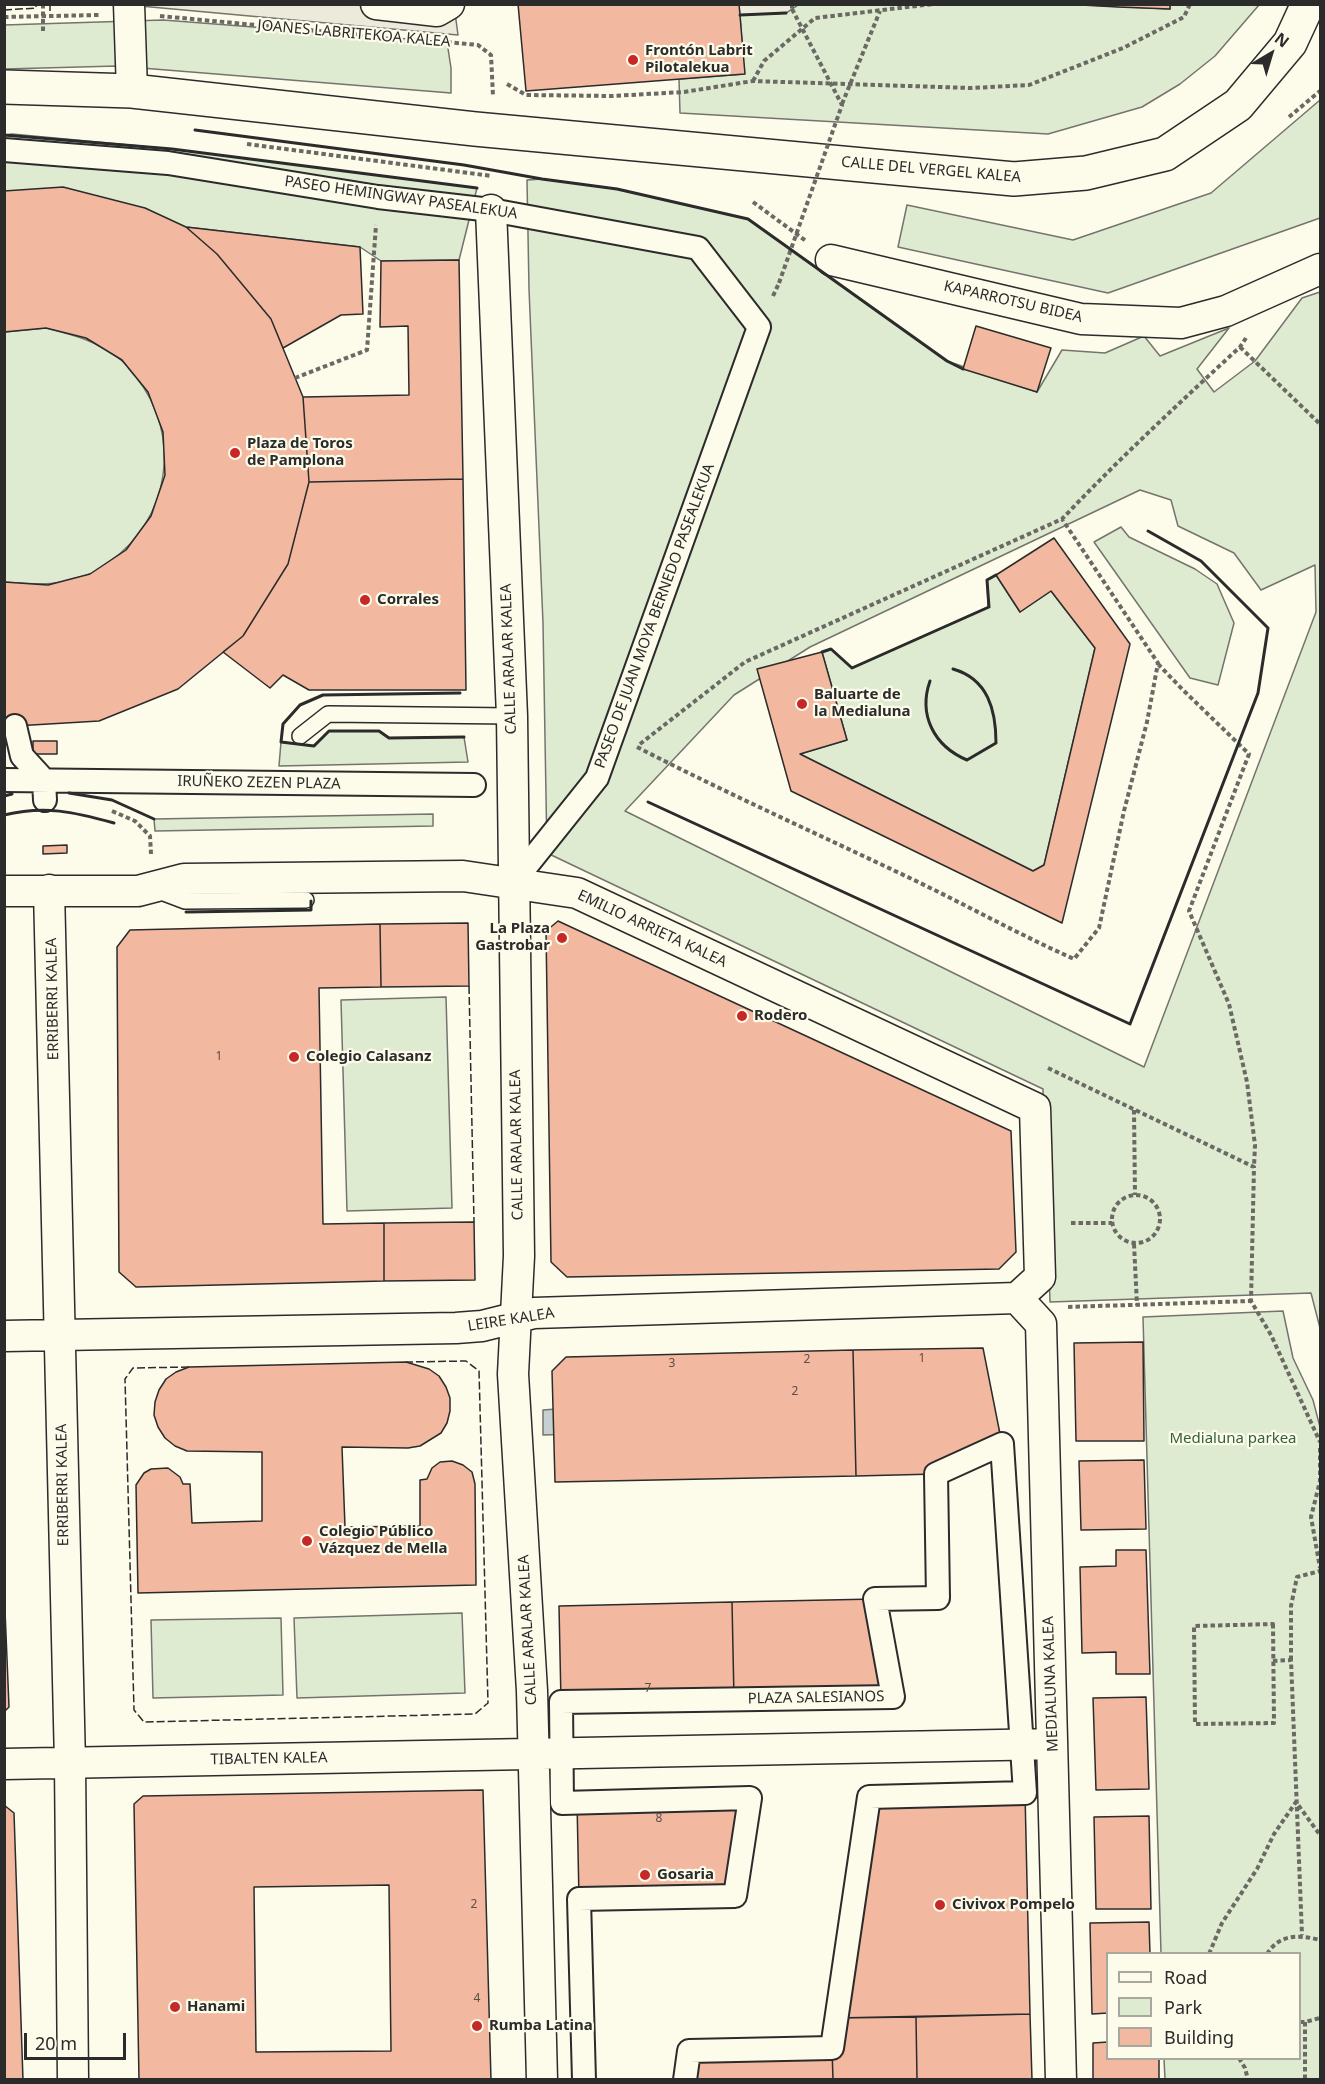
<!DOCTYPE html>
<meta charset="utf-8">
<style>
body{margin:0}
#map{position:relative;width:1325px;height:2084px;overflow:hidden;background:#fdfbea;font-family:"Noto Sans",sans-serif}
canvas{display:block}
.frame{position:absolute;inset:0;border:6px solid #2b2b2b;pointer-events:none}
.legend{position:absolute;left:1106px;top:1952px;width:195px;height:108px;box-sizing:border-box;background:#fdfbea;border:2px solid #a9a89e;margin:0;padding:8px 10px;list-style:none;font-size:18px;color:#2b2b2b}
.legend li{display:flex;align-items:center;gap:12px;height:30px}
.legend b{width:30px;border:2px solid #a9a89e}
.north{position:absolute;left:1241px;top:24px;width:60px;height:60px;-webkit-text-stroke:4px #fdfbea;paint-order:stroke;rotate:38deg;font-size:16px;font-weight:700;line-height:24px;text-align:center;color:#2b2b2b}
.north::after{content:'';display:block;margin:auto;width:21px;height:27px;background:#2b2b2b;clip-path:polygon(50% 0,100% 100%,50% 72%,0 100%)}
.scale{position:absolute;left:24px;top:2033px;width:102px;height:27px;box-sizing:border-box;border:3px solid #2b2b2b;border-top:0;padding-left:8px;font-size:18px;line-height:21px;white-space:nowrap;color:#2b2b2b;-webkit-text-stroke:4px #fdfbea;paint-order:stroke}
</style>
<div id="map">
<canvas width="1325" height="2084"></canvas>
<div class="frame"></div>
<ul class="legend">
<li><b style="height:8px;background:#fdfbea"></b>Road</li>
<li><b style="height:16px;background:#deebd1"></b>Park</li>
<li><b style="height:16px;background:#f2b8a0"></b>Building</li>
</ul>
<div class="north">N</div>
<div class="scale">20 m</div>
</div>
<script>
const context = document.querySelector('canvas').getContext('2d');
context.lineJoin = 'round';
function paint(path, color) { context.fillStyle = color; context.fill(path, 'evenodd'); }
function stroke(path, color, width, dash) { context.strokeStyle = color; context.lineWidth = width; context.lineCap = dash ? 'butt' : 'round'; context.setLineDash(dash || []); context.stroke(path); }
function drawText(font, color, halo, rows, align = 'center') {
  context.font = font + ' "Noto Sans",sans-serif'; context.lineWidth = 4.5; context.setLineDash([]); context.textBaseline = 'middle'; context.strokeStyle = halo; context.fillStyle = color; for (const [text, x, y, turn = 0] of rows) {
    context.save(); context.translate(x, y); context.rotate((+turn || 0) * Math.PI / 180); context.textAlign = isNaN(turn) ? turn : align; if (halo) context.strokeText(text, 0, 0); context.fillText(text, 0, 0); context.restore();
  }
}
const green = new Path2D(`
 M 1066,4 L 1170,9 L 1170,5 L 1259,5 L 1215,56 L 1180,84 L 1142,107 L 1048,134 L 680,113 L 679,79 L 744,74 L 740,15 L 786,13 L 798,5 Z
 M 163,20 L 447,42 L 451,68 L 451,93 L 117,66 L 5,69 L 4,25 Z
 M 1320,100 L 1320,218 L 1108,293 L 898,247 L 907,205 L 1073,240 L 1211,193 Z
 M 12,134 L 172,149 L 477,188 L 459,260 L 381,261 L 360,247 L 186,227 L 5,191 L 5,135 Z
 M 542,179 L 617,189 L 748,219 L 947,361 L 1037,392 L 1062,350 L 1105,353 L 1144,336 L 1160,356 L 1229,328 L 1197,369 L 1214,392 L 1255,361 L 1302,298 L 1320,292 L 1320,1328 L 1311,1293 L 1050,1302 L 1043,1089 L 547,853 L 543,623 L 529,289 L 527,180 ZM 1140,490 L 1171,500 L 1178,526 L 1234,553 L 1261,590 L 1315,565 L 1316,612 L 1144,1067 L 625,811 L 734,695 L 810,647 Z
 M 46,328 C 74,335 98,341 121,360 C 127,365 131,372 136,377 C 183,435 170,520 109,562 C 103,566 97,572 90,574 C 62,587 34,584 5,582 L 5,332 Z
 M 1121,527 L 1129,537 L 1195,569 L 1217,584 L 1234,623 L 1218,685 L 1190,678 L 1094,542 Z
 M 996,575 L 1020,612 L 1051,591 L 1095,648 L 1044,865 L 1033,871 L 800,754 L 847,740 L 822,652 L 831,649 L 852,668 L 988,607 L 987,580 Z
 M 329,731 L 379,731 L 389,738 L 464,737 L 468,762 L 279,766 L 281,742 L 313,746 Z
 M 433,814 L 433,826 L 155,831 L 154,819 Z
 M 446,997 L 452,1208 L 347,1211 L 341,1000 Z
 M 1283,1311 L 1293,1358 L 1313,1400 L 1320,1427 L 1320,2079 L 1165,2079 L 1164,2059 L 1300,2058 L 1300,1954 L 1161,1953 L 1143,1317 Z
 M 462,1613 L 465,1693 L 297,1698 L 294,1618 Z
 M 281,1618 L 283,1695 L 153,1698 L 151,1620 Z`);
const parking = new Path2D(`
 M 140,5 L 454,5 L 458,35 L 140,6 Z
 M 739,5 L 798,5 L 786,13 L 740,15 Z`);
const water = new Path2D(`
 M 570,1408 L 574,1434 L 543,1435 L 543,1410 Z`);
const building = new Path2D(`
 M 518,4 L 739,4 L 745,74 L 526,91 Z
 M 1063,4 L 1170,4 L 1170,9 L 1118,7 Z
 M 63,187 L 145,208 L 186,227 L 217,254 L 271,319 L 303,397 L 309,482 L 288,564 L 243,636 L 178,689 L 99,721 L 15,726 L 4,724 L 4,582 L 48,585 L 90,574 L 126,550 L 151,516 L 165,475 L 163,432 L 148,392 L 122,360 L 86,338 L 46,328 L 4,332 L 4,191 Z
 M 186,227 L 360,247 L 363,314 L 341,315 L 283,348 L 271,319 L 217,254 Z
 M 459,260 L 463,479 L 309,482 L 303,397 L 409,395 L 408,326 L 380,327 L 381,261 Z
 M 976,326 L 1051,348 L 1037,392 L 963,369 Z
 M 463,479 L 466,690 L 309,690 L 283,675 L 270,688 L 223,652 L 243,636 L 288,564 L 309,482 Z
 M 1054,538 L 1130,644 L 1062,923 L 791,791 L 757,669 L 822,652 L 847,740 L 800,754 L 1033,871 L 1044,865 L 1095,648 L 1051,591 L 1020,612 L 996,575 Z
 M 33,741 L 57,741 L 57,754 L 33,754 Z
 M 67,845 L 67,853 L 43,854 L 43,846 Z
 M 558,921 L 1011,1131 L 1016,1252 L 999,1269 L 567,1277 L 551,1262 L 546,931 Z
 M 468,923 L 469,986 L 381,987 L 380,924 Z
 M 380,924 L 381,987 L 319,988 L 323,1224 L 384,1223 L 384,1281 L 136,1287 L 119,1272 L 117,947 L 130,930 Z
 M 474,1222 L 475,1280 L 384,1281 L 384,1223 Z
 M 1143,1342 L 1144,1441 L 1076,1441 L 1074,1343 Z
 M 983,1348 L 1002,1444 L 936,1474 L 856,1476 L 853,1350 Z
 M 853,1350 L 856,1476 L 555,1482 L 552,1371 L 566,1357 Z
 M 406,1362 L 429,1369 L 439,1376 L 446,1387 L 450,1398 L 450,1411 L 447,1423 L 441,1433 L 420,1446 L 408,1448 L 342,1447 L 345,1527 L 420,1526 L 420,1480 L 427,1479 L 432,1468 L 440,1462 L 452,1461 L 463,1465 L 472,1472 L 475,1484 L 476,1585 L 138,1593 L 136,1485 L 144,1473 L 151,1469 L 168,1468 L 180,1477 L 183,1484 L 190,1484 L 192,1523 L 262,1521 L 262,1452 L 187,1451 L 175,1446 L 165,1438 L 158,1427 L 154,1415 L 155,1402 L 159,1390 L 166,1379 L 176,1372 L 189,1367 Z
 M 1144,1460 L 1146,1529 L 1081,1530 L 1079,1461 Z
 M 1116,1550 L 1146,1550 L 1150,1674 L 1116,1674 L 1116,1652 L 1082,1653 L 1080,1567 L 1116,1566 Z
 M 4,1586 L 9,1707 L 4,1712 Z
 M 875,1599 L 893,1697 L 734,1699 L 732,1602 Z
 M 732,1602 L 734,1699 L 561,1702 L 559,1606 Z
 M 1146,1697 L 1149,1789 L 1096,1790 L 1093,1698 Z
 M 483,1790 L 491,2080 L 139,2080 L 134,1804 L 143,1796 ZM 389,1885 L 391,2051 L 256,2052 L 254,1887 Z
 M 1025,1793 L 1030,2014 L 836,2018 L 869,1797 Z
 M 750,1798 L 735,1896 L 579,1899 L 577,1802 Z
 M 4,1805 L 14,1813 L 23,2080 L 4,2080 Z
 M 1149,1816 L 1151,1909 L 1096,1909 L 1094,1817 Z
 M 1149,1922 L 1150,1954 L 1108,1954 L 1108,2013 L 1092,2014 L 1090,1923 Z
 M 1030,2014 L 1032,2080 L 917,2080 L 916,2017 Z
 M 916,2017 L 917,2080 L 833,2080 L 832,2048 L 836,2018 Z
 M 1108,2042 L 1108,2058 L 1159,2058 L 1159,2080 L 1093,2080 L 1093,2043 Z
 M 832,2048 L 833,2080 L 685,2080 L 689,2051 Z`);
const path = new Path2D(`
 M 43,4 L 43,33
 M 792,4 L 792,9
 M 160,16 L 362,35
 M 4,17 L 99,15
 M 447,42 L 478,45 L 491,55 L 493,96
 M 753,81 L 764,61 L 815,18 L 933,4
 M 507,84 L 526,95 L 612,96 L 684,92 L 753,81 L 971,88 L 1029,85 L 1123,48 L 1184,17 L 1190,4
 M 1289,117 L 1320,91
 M 247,144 L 492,176
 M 753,202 L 806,241
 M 773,296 L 779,283
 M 1240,347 L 1320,424
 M 295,378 L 367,350 L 376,225
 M 1158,664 L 1182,689 L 1249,754 L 1189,911 L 1229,1004 L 1247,1082 L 1255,1145 L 1254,1167
 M 640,744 L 745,662 L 1062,519 C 1119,459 1179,403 1240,347 L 1246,338
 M 637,747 C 728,794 822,836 914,880 C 968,906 1020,935 1074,959 L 1099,928 L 1124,811 L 1147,722 L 1158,663 L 1062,519
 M 112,811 L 135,821 L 150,836 L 151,854
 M 1048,1068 L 1254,1167 L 1251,1301 L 1271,1335 L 1320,1442
 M 1134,1110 L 1135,1195
 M1112 1219a24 24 0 1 1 48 0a24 24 0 1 1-48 0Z
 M 1071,1223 L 1112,1223
 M 1134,1244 L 1137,1305
 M 1068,1307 L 1251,1301
 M 1320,1448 L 1320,1481 L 1311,1517 L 1320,1568
 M 1273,1624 L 1274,1723 L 1195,1724 L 1194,1626 Z
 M 1291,1660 L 1291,1606 L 1297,1577 L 1320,1571
 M 1273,1661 L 1291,1660 L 1302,1935
 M 1209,1954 L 1222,1923 L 1257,1869 L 1274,1834 L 1296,1802 L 1320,1835
 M 1267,1954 C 1280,1933 1300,1935 1320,1940
 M 1300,2022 L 1305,2022 L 1320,2018
 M 1305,2022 L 1305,2080
 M 1239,2058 L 1245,2068 L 1248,2080`);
const service = new Path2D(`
 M 300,736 L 328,714 L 512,716
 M 156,890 L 185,901 L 306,900`);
const pedestrian = new Path2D(`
 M 4,150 L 168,163 L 378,197 L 491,210 L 698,248 L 759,327 L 597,778 L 513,883
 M 15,726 L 22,756 L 44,780 L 45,800
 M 4,780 L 474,785
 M 584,2080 L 579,1899 L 735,1896 L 750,1798 L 562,1803 L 561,1702 L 893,1697 L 875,1599 L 938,1598 L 936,1474 L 1002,1444 L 1025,1793 L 869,1797 L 832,2048 L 689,2051 L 685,2080`);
const minor = new Path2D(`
 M 129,4 L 132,91
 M 376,4 L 437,11 L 449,4
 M 491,210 L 512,716 L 519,1256 L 513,1374 L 532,1691 L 542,2080
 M 831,260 L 1081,319 L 1181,323 L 1226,311 L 1320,269
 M 49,890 L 70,1763 L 73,2080
 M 4,891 L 138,891 L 184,879 L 463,876 L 577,893 L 1035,1108 L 1040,1277 L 1017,1298
 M 1017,1298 L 1041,1324 L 1061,2080
 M 4,1336 L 456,1328 L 482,1326 L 534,1313 L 1017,1298
 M 4,1764 L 1052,1744`);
const secondary = new Path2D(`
 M 4,87 L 132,91 L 475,129 L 1014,179 L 1086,173 L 1165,154 L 1238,105 L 1290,43 L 1308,4`);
const pathBridge = new Path2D(`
 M 842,104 L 880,11
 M 779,283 L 842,105 L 792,9`);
const fence = new Path2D(`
 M 50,4 L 50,11
 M 4,10 L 36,8 L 36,4
 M 469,986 L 474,1222
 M 189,1367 L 133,1368 L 125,1379 L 134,1710 L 144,1722 L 475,1714 L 488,1703 L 479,1371 L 466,1361 L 406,1362`);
const wall = new Path2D(`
 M 740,15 L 786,13
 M 195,130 L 464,165 L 542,179 L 617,189 L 748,219 L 947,361 L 963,369
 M 4,135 L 172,149 L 477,188
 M 822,652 L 831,649 L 852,668 L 989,607 L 987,580 L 996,575
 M 930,681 C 918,715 934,746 967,760 L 996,743 C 996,710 988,679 953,669
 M 460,693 L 323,695 L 300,705 L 283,724 L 281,742 L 314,746 L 329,731 L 379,731 L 389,738 L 464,737
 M 69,793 L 112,800 L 154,819
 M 4,796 L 12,794
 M 648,802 L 1130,1024 L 1258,693 L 1268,628 L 1201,561 L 1148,531
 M 4,815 C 45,805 74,812 114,823
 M 186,912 L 311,910 L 311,901`);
const markers = [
 [633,60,6,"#c62828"],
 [235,453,6,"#c62828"],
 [365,600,6,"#c62828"],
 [802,704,6,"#c62828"],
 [562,938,6,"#c62828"],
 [742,1016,6,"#c62828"],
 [294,1057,6,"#c62828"],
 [307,1541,6,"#c62828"],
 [645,1875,6,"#c62828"],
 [940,1905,6,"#c62828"],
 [175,2007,6,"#c62828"],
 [477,2026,6,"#c62828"]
];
const numberNames = [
 ["1",219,1057],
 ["1",922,1359],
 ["2",807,1360],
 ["3",672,1364],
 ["2",795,1392],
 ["7",648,1689],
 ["8",659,1819],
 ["2",474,1905],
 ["4",477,1999]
];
const streetNames = [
 ["JOANES LABRITEKOA KALEA",354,34,5],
 ["CALLE DEL VERGEL KALEA",931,170,5],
 ["PASEO HEMINGWAY PASEALEKUA",401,198,8],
 ["KAPARROTSU BIDEA",1013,302,13],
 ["PASEO DE JUAN MOYA BERNEDO PASEALEKUA",655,616,-70],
 ["CALLE ARALAR KALEA",509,659,-92],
 ["IRUÑEKO ZEZEN PLAZA",259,783,1],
 ["EMILIO ARRIETA KALEA",652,929,25],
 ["ERRIBERRI KALEA",53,999,-91],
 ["CALLE ARALAR KALEA",517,1145,-91],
 ["LEIRE KALEA",511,1320,-9],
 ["ERRIBERRI KALEA",63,1485,-91],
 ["CALLE ARALAR KALEA",528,1630,-93],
 ["MEDIALUNA KALEA",1051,1684,-92],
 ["PLAZA SALESIANOS",816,1698,-1],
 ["TIBALTEN KALEA",269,1759,-1]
];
const poiNames = [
 ["Frontón Labrit",645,51],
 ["Pilotalekua",645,68],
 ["Plaza de Toros",247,444],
 ["de Pamplona",247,461],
 ["Corrales",377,600],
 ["Baluarte de",814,695],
 ["la Medialuna",814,712],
 ["La Plaza",550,929,"right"],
 ["Gastrobar",550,946,"right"],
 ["Rodero",754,1016],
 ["Colegio Calasanz",306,1057],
 ["Colegio Público",319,1532],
 ["Vázquez de Mella",319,1549],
 ["Gosaria",657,1875],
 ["Civivox Pompelo",952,1905],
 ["Hanami",187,2007],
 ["Rumba Latina",489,2026]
];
const parkNames = [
 ["Medialuna parkea",1233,1439]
];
paint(green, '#deebd1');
stroke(green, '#74746e', 1.5);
paint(parking, '#eceadb');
stroke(parking, '#74746e', 1.5);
paint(water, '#c7d0d0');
stroke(water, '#74746e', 1.5);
paint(building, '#f2b8a0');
stroke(building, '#2b2b2b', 1.5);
stroke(service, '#2b2b2b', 18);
stroke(pedestrian, '#2b2b2b', 26);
stroke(minor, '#2b2b2b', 33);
stroke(secondary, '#2b2b2b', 36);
stroke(path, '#6a6964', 4, [4.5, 3]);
stroke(service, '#fdfbea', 15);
stroke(pedestrian, '#fdfbea', 22);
stroke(minor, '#fdfbea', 30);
stroke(secondary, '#fdfbea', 33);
stroke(pathBridge, '#6a6964', 4, [4.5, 3]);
stroke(fence, '#2b2b2b', 1.5, [8, 3]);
stroke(wall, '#2b2b2b', 3);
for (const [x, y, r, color] of markers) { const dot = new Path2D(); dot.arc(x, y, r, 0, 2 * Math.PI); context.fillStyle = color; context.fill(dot); stroke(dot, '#fdfbea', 2); }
drawText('12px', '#5d4e48', null, numberNames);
drawText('15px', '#2b2b2b', '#fdfbea', streetNames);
drawText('bold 15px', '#2b2b2b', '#fdfbea', poiNames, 'left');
drawText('15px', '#34623c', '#fdfbea', parkNames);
</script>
